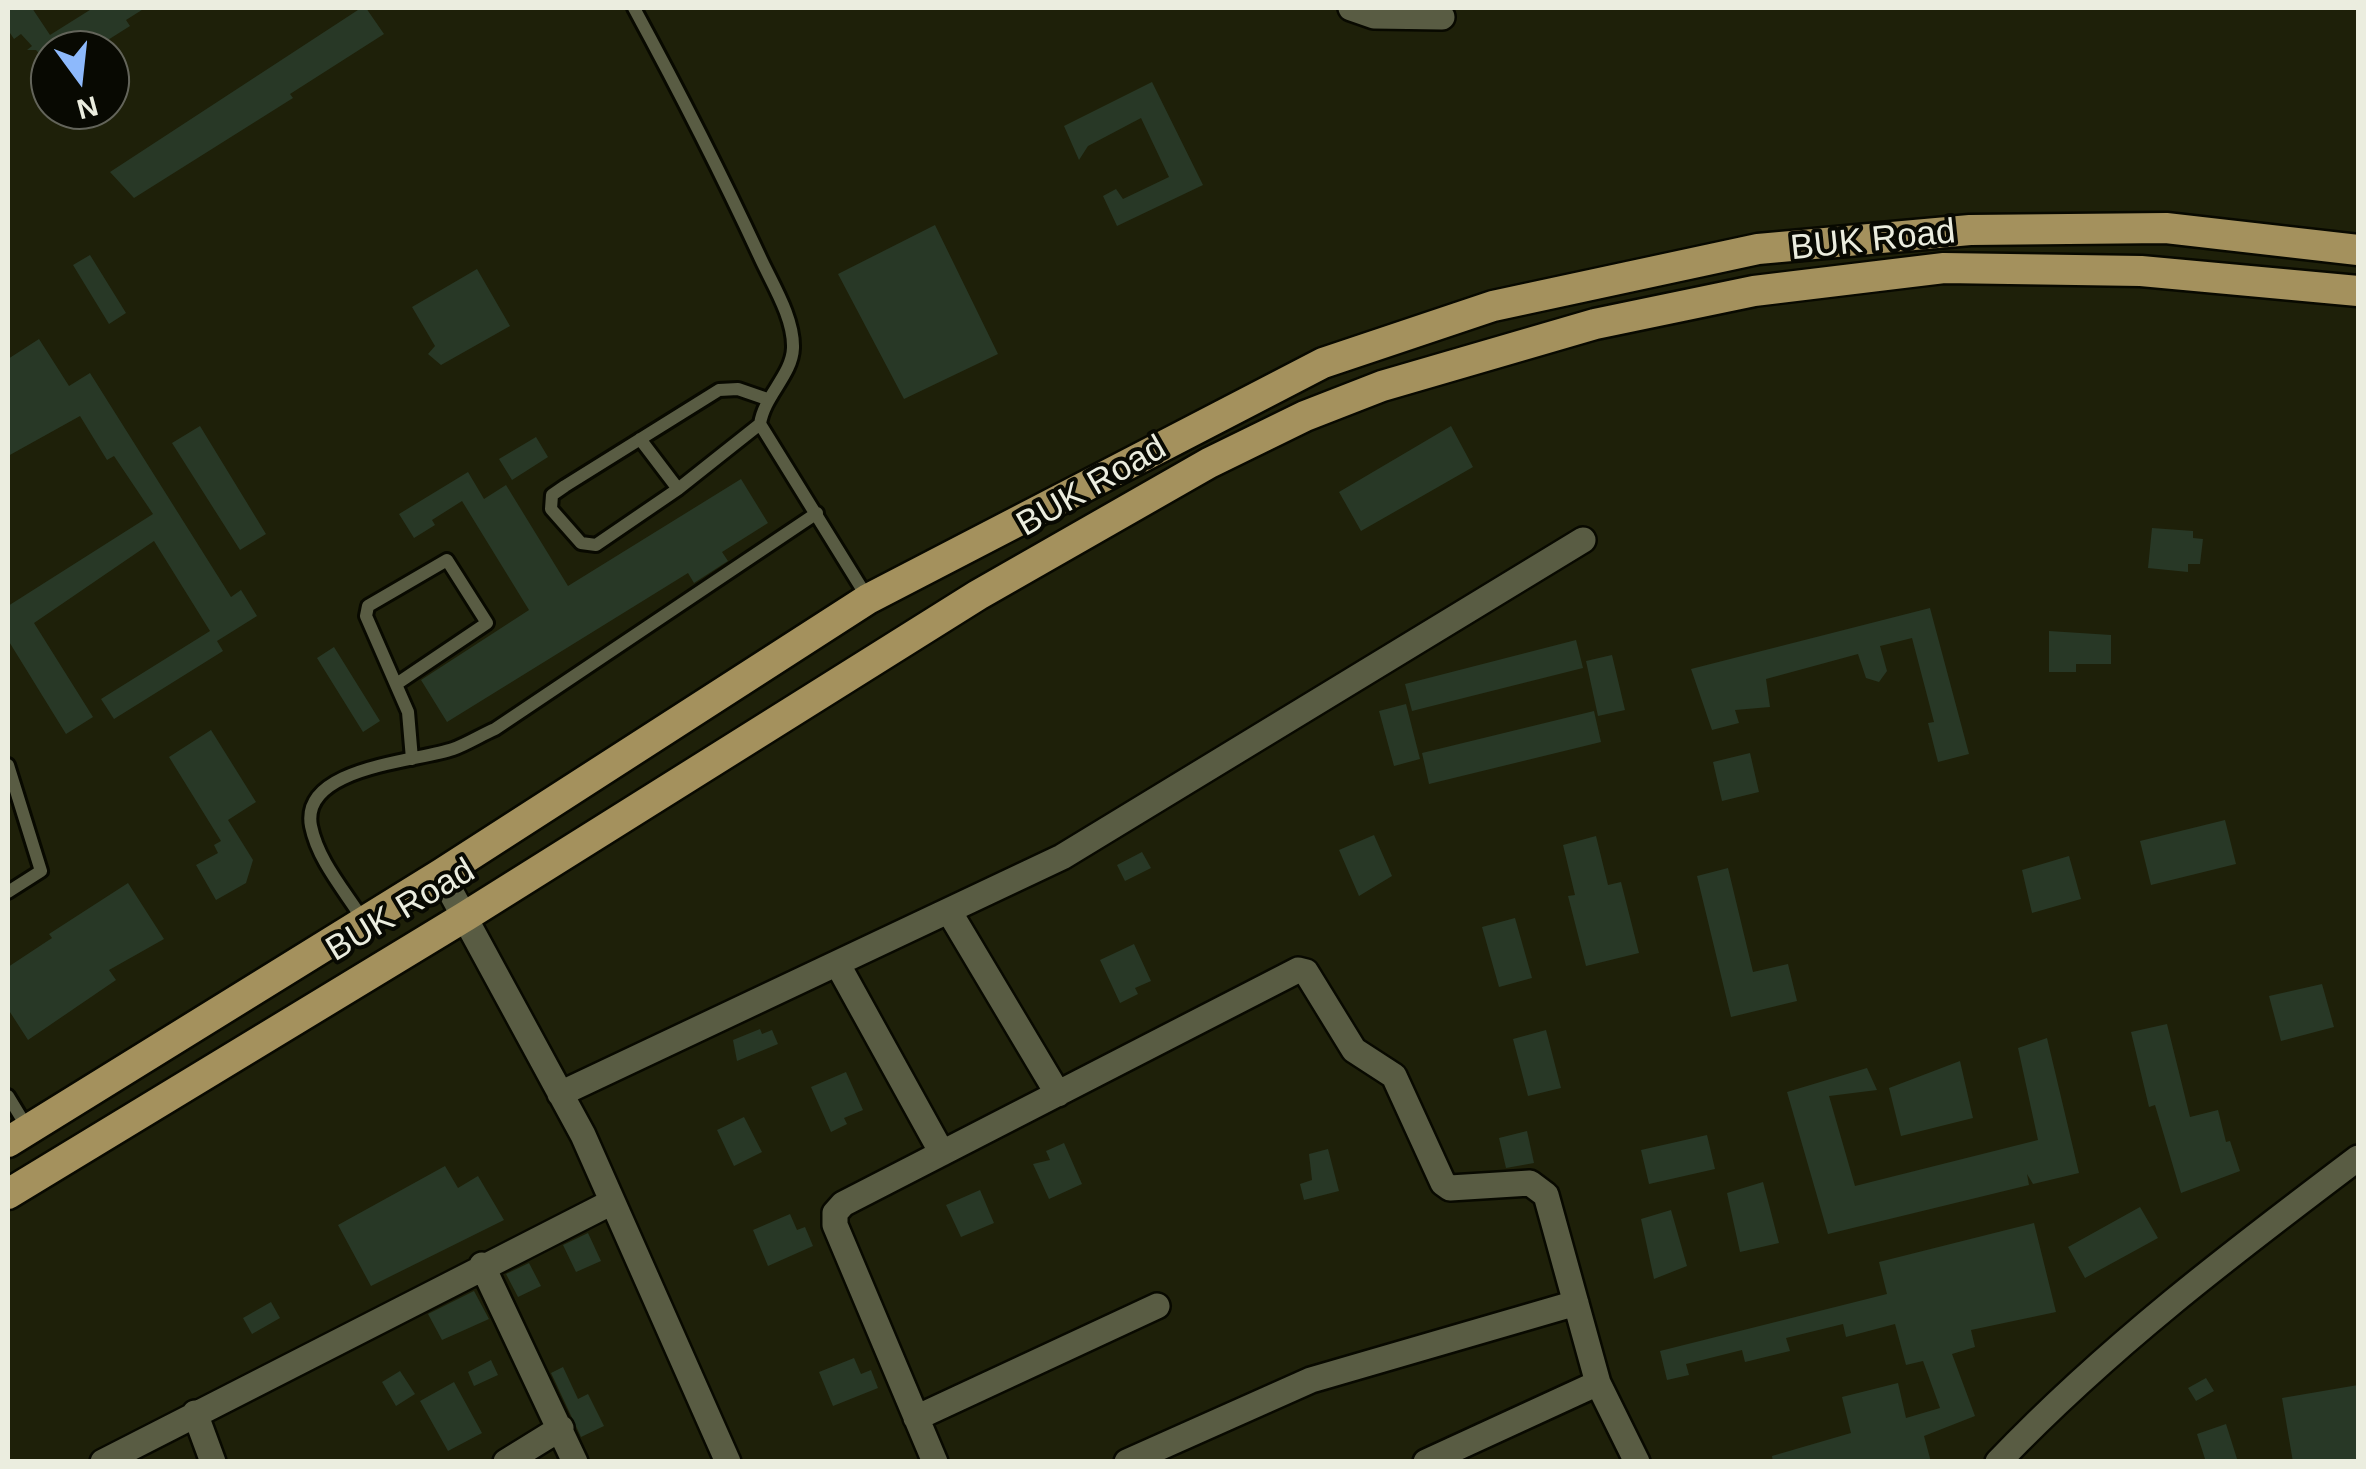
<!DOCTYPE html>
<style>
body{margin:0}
#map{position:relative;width:2366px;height:1469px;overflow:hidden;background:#1e2009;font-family:Helvetica,sans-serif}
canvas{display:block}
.frame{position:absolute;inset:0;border:10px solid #ebeddf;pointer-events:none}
.north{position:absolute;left:30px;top:30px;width:100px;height:100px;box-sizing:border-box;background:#080902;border:2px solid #63645a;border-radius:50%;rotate:165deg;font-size:28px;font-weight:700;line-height:40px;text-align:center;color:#ebeddf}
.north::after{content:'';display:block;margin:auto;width:35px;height:45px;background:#8db9fc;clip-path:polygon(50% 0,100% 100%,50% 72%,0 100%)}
</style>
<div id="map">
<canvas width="2366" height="1469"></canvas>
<div class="frame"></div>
<div class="north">N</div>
</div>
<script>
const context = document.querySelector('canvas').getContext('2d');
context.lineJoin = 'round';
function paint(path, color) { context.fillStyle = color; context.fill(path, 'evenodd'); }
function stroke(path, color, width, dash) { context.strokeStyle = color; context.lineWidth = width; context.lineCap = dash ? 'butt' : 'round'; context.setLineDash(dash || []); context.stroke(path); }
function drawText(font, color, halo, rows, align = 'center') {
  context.font = font + ' Helvetica,sans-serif'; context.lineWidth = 8; context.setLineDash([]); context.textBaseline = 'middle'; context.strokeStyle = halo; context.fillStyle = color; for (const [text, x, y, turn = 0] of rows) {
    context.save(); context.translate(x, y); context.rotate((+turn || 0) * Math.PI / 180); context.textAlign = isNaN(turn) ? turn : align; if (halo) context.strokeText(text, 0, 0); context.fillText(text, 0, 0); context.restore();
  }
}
const building = new Path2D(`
 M 8,8 L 32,8 L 50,35 L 93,8 L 145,8 L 126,20 L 130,26 L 92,50 L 50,50 L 50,65 L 36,50 L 27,50 L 32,46 L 21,34 L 14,39 L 8,30 Z
 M 361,8 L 366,8 L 384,34 L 290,94 L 293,98 L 134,198 L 110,172 Z
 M 1152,82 L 1203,185 L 1117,226 L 1103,196 L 1116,189 L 1123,199 L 1169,177 L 1141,118 L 1088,146 L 1079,160 L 1064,126 Z
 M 935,225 L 998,354 L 904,399 L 838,274 Z
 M 90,255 L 126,313 L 109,324 L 73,265 Z
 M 477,269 L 510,326 L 441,365 L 428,354 L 435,346 L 412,307 Z
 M 39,339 L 69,386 L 90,373 L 231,597 L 241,590 L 257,616 L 217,641 L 223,651 L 114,719 L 101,699 L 210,631 L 154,541 L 34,623 L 93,717 L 66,734 L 8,640 L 8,606 L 153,514 L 114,456 L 107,460 L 80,416 L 8,456 L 8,359 Z
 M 200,426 L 266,534 L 240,550 L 172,443 Z
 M 1451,426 L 1473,467 L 1361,531 L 1339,492 Z
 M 536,437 L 548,457 L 512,480 L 499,459 Z
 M 468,472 L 484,499 L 506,485 L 568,586 L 741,479 L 768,523 L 722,552 L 728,561 L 694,583 L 688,573 L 447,722 L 421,680 L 529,610 L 462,501 L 432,520 L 435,525 L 414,538 L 399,514 Z
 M 2152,528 L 2193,531 L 2193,538 L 2203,539 L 2200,564 L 2188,564 L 2188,572 L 2148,568 Z
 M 1930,608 L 1969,754 L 1938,762 L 1928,723 L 1934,722 L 1912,638 L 1880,646 L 1887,671 L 1879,682 L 1866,678 L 1858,654 L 1766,679 L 1770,707 L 1735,710 L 1739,723 L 1712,730 L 1691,669 Z
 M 2049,631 L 2111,635 L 2111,664 L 2076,664 L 2076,672 L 2049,672 Z
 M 1576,640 L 1583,668 L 1412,711 L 1405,684 Z
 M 334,647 L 380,721 L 363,732 L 317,658 Z
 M 1612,655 L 1625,710 L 1598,716 L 1586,661 Z
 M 1406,704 L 1420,759 L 1394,766 L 1379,711 Z
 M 1594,711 L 1601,742 L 1429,784 L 1422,753 Z
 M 211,730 L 256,802 L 228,820 L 253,860 L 246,883 L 216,900 L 196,865 L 218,853 L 214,845 L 221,841 L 169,757 Z
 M 1750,753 L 1759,792 L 1722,801 L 1713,762 Z
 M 2225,820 L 2236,864 L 2151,885 L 2140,841 Z
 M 1374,835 L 1392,876 L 1359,896 L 1339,850 Z
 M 1596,836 L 1608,885 L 1621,882 L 1639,953 L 1586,966 L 1568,896 L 1575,895 L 1563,845 Z
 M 1142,852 L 1151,868 L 1125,881 L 1117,865 Z
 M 2069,856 L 2081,899 L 2032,913 L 2022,870 Z
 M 1728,868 L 1753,972 L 1788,964 L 1797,1001 L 1731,1017 L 1697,876 Z
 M 128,883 L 164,939 L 109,970 L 116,980 L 28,1040 L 8,1009 L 8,967 L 52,938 L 49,934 Z
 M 1515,918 L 1532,978 L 1499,987 L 1482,927 Z
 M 1134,944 L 1151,981 L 1135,988 L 1138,994 L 1120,1003 L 1100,960 Z
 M 2322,984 L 2334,1027 L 2281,1041 L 2269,996 Z
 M 2167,1024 L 2190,1117 L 2218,1110 L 2226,1142 L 2230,1141 L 2240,1171 L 2181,1193 L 2155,1105 L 2149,1107 L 2131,1032 Z
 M 760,1029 L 762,1034 L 772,1030 L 778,1044 L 737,1061 L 733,1040 Z
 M 1546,1030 L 1561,1088 L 1528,1096 L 1513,1039 Z
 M 2047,1038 L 2079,1173 L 2033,1184 L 2027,1174 L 2029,1185 L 1828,1234 L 1787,1092 L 1867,1068 L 1877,1090 L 1829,1096 L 1855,1186 L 2038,1140 L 2018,1048 Z
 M 1960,1061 L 1973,1118 L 1901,1136 L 1889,1088 Z
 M 846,1072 L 863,1110 L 844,1118 L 847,1124 L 831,1132 L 811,1087 Z
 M 744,1117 L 762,1152 L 734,1166 L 717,1130 Z
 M 1527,1131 L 1534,1163 L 1506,1168 L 1499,1138 Z
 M 1707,1135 L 1715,1169 L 1649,1184 L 1641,1150 Z
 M 1064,1143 L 1082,1184 L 1049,1199 L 1033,1164 L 1050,1160 L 1046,1151 Z
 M 1328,1149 L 1339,1191 L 1304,1200 L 1300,1184 L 1312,1180 L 1309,1154 Z
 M 445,1166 L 458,1188 L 478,1176 L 504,1220 L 371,1286 L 338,1225 Z
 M 1763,1182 L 1779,1243 L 1740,1252 L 1727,1193 Z
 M 980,1190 L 994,1223 L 961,1237 L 946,1205 Z
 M 2140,1207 L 2158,1238 L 2085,1278 L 2068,1247 Z
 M 1671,1210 L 1687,1266 L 1654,1279 L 1641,1219 Z
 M 790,1214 L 797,1230 L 805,1227 L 813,1246 L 768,1266 L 753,1230 Z
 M 2034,1223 L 2056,1312 L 1971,1330 L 1975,1347 L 1952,1354 L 1975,1416 L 1924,1436 L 1931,1462 L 1773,1462 L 1772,1456 L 1851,1433 L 1842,1397 L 1898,1383 L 1906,1418 L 1940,1408 L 1923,1361 L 1906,1365 L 1895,1324 L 1846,1337 L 1843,1324 L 1786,1338 L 1790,1351 L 1745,1362 L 1742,1350 L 1686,1364 L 1689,1375 L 1667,1380 L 1660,1351 L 1887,1294 L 1879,1262 Z
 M 588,1233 L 601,1261 L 576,1272 L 563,1245 Z
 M 529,1263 L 541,1286 L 518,1297 L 506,1274 Z
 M 474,1291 L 489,1319 L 442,1340 L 428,1314 Z
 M 271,1302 L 280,1318 L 252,1334 L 243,1318 Z
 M 854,1358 L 861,1374 L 871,1370 L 878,1388 L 833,1406 L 819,1372 Z
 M 491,1360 L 498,1375 L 474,1386 L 468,1372 Z
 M 563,1367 L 578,1399 L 588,1394 L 604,1426 L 581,1437 L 551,1373 Z
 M 400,1371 L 415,1394 L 396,1406 L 382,1382 Z
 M 2206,1378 L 2214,1391 L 2196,1401 L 2188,1388 Z
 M 454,1382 L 482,1433 L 448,1451 L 420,1401 Z
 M 2358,1385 L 2358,1462 L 2293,1462 L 2282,1398 Z
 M 2226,1424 L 2238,1462 L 2206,1462 L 2197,1434 Z`);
const lane = new Path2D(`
 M 634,8 C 678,89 720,171 759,255 C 771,282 794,317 793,348 C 792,375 764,396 760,424 L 867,597
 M 760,424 L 678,489 L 596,545 L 581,543 L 551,509 L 552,495 L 565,486 L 719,390 L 738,389 L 767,399
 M 640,439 L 678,489
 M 398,683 L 487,623 L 447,560 L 368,606 L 366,616 L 408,712 L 412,759
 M 8,765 L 41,871 L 8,892
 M 363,920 C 345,891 318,861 311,826 C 300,767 415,762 453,749 C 467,744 481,735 495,729 L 817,513
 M 8,1096 L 28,1129`);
const street = new Path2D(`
 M 1351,8 L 1374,16 L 1442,17
 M 441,874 L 583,1135 L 728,1462
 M 950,913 L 1058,1094
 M 838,965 L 942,1153
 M 560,1094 L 1062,857 L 1583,540
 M 482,1265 L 575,1462
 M 195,1413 L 213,1462
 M 916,1418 L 1157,1306
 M 103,1462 L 612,1202
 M 506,1462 L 561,1428
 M 935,1462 L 835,1225 L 835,1213 L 843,1204 L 1298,970 L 1306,972 L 1354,1050 L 1394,1076 L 1443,1183 L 1450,1188 L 1530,1183 L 1546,1195 L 1598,1383 L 1637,1462
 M 1127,1462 L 1311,1380 L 1576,1303
 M 1426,1462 L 1598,1383
 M 1998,1462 C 2108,1347 2232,1253 2358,1158`);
const primary = new Path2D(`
 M 8,1142 L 441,874 L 868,599 L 1323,363 L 1493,306 L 1758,249 L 1970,230 L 2166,228 L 2358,250
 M 8,1194 L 466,916 L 978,595 L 1209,463 L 1305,416 L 1382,386 L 1595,324 L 1754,291 L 1944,268 L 2141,271 L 2358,291`);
const streetNames = [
 ["BUK Road",1873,241,-6],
 ["BUK Road",1092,487,-30],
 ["BUK Road",401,911,-31]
];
paint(building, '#283826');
stroke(lane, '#080900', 18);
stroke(street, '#080900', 30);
stroke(primary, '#080900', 35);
stroke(lane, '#595c43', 12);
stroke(street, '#595c43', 25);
stroke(primary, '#a4915d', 30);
drawText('35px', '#ebeddf', '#080902', streetNames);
</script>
